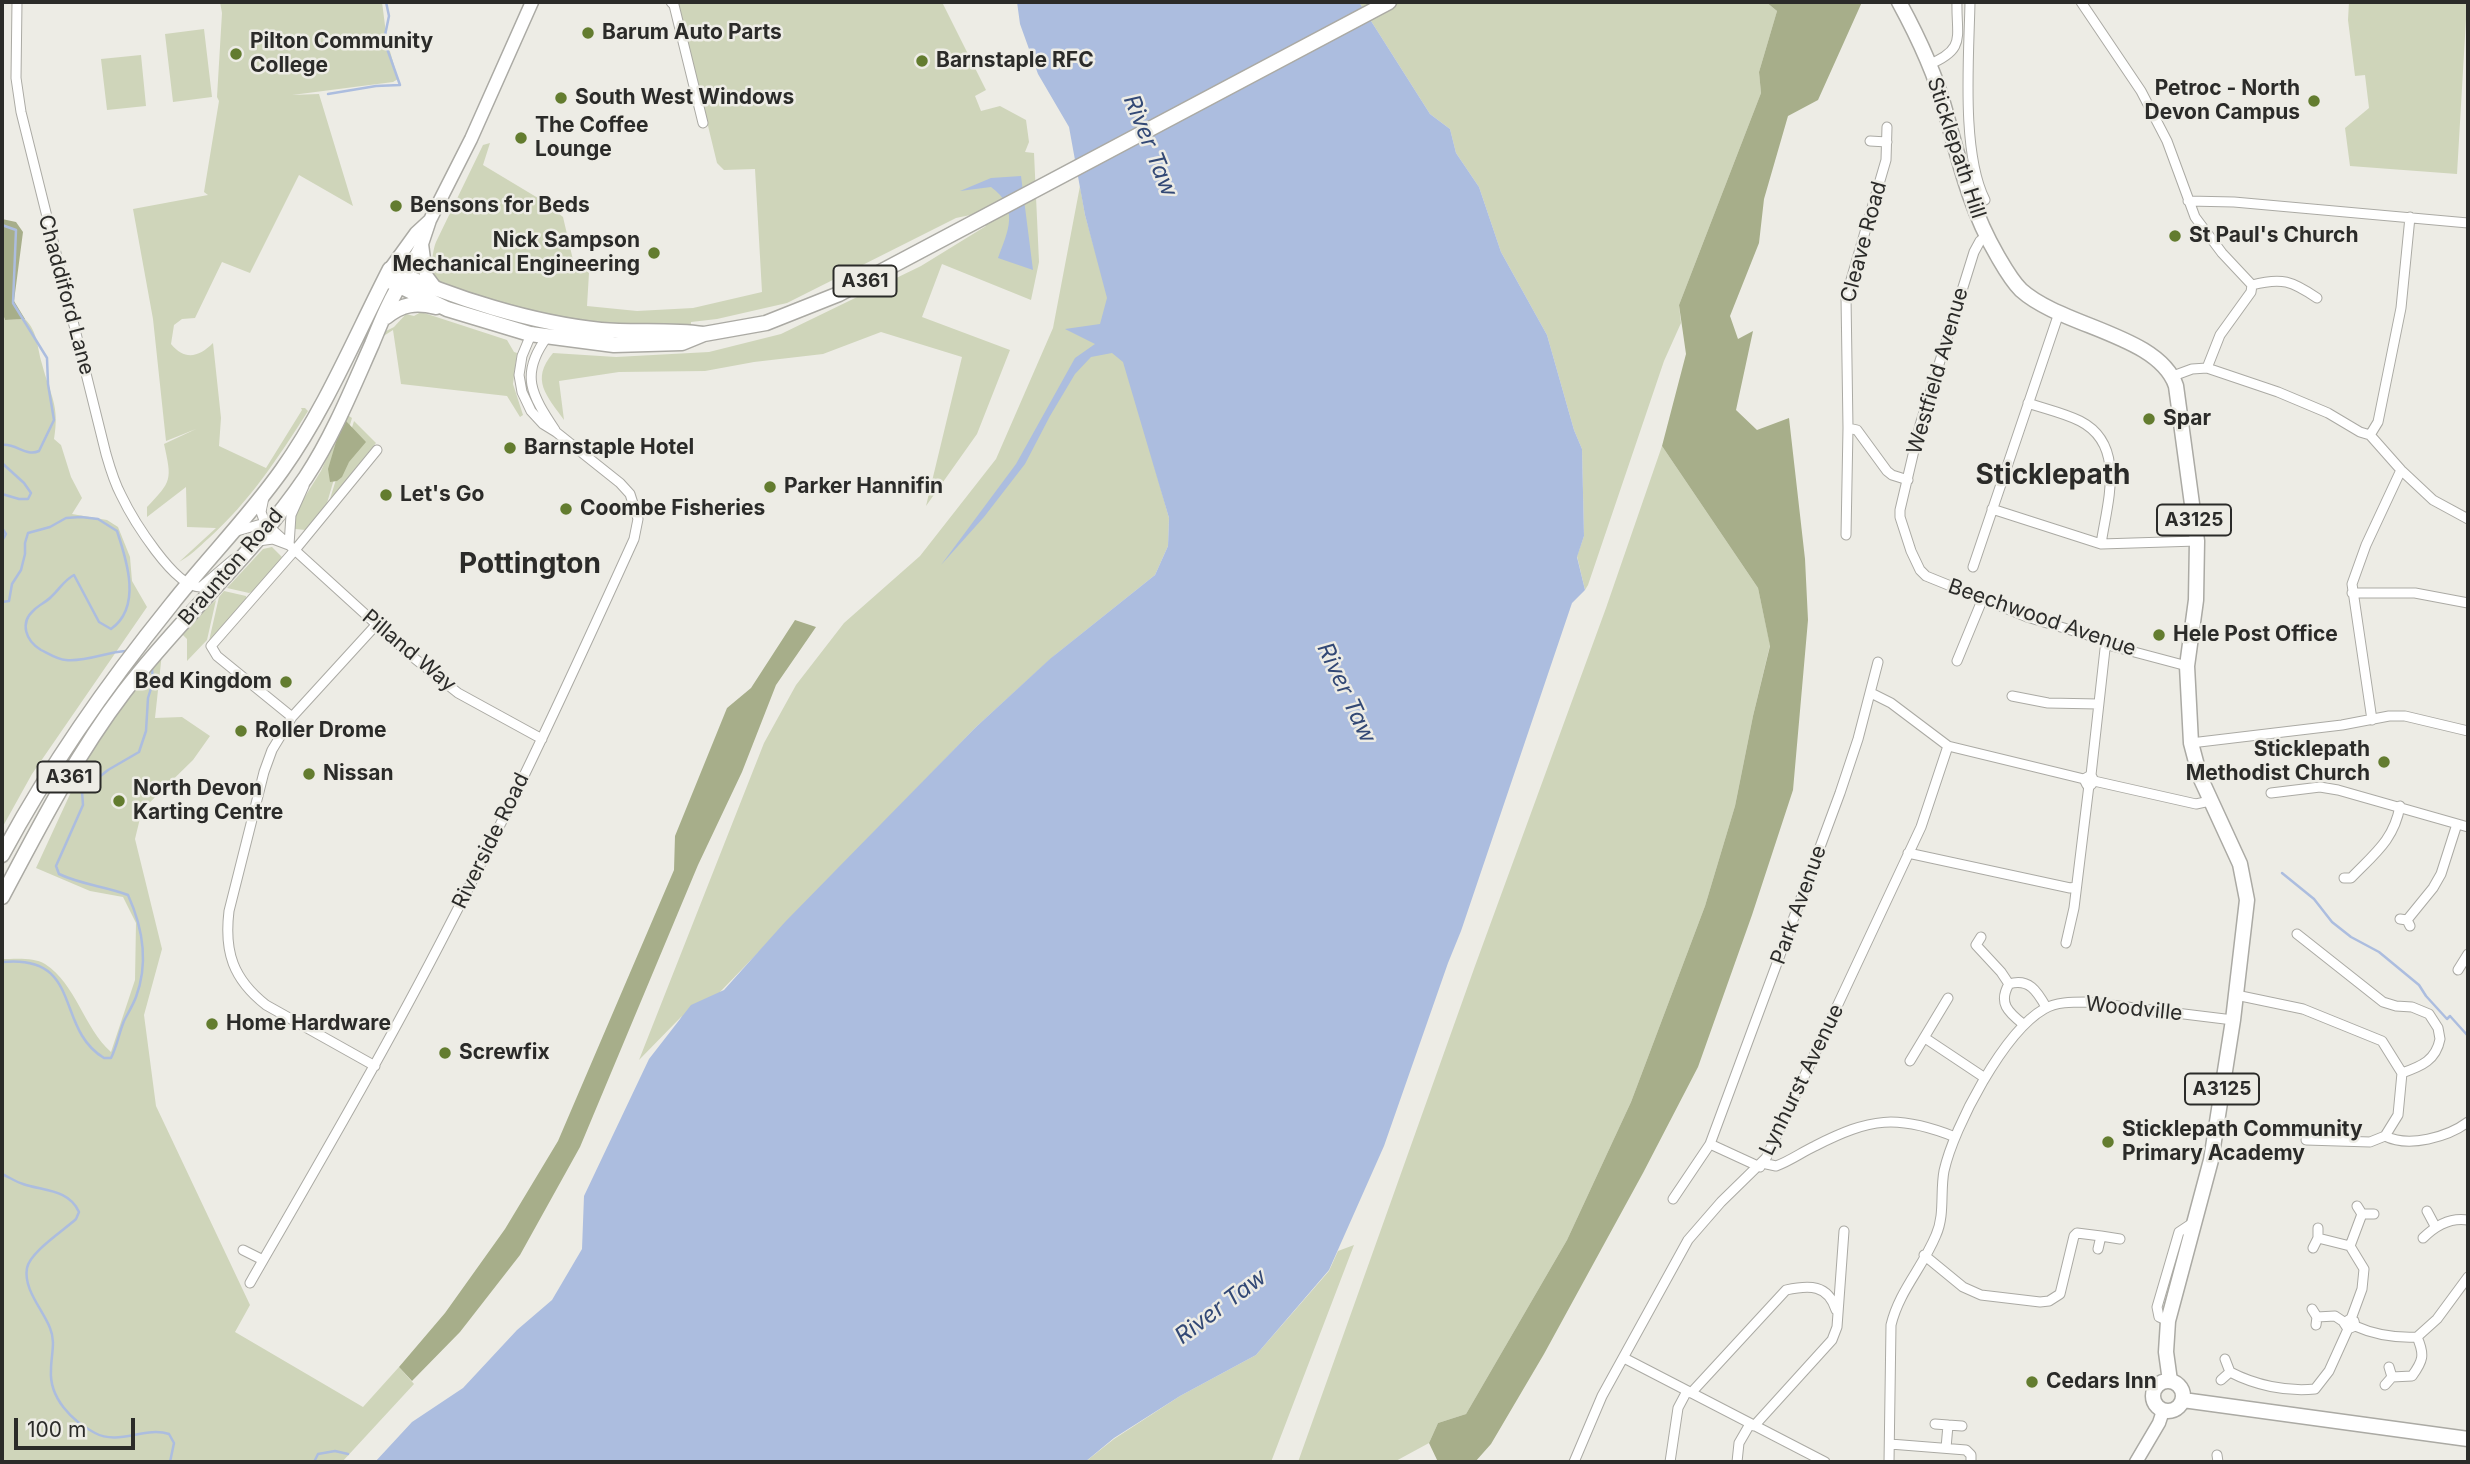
<!DOCTYPE html>
<style>
body{margin:0}
#map{position:relative;width:2470px;height:1464px;overflow:hidden;background:#edece5;font-family:Inter,sans-serif}
canvas{display:block}
.frame{position:absolute;inset:0;border:4px solid #2b2b29;pointer-events:none}
.scale{position:absolute;left:14px;top:1418px;width:121px;height:32px;box-sizing:border-box;border:4px solid #2b2b29;border-top:0;padding-left:9px;font-size:21px;line-height:24px;white-space:nowrap;color:#2b2b29;-webkit-text-stroke:5px #edece5;paint-order:stroke}
</style>
<div id="map">
<canvas width="2470" height="1464"></canvas>
<div class="frame"></div>
<div class="scale">100 m</div>
</div>
<script>
const context = document.querySelector('canvas').getContext('2d');
context.lineJoin = 'round';
function paint(path, color) { context.fillStyle = color; context.fill(path, 'evenodd'); }
function stroke(path, color, width, dash) { context.strokeStyle = color; context.lineWidth = width; context.lineCap = dash ? 'butt' : 'round'; context.setLineDash(dash || []); context.stroke(path); }
function drawText(font, color, halo, rows, align = 'center') {
  context.font = font + ' Inter,sans-serif'; context.lineWidth = 5; context.setLineDash([]); context.textBaseline = 'middle'; context.strokeStyle = halo; context.fillStyle = color; for (const [text, x, y, turn = 0] of rows) {
    context.save(); context.translate(x, y); context.rotate((+turn || 0) * Math.PI / 180); context.textAlign = isNaN(turn) ? turn : align; if (halo) context.strokeText(text, 0, 0); context.fillText(text, 0, 0); context.restore();
  }
}
const green = new Path2D(`
 M 220,2 L 382,2 L 387,41 L 398,79 L 393,82 L 292,95 L 319,94 L 353,206 L 299,175 L 250,273 L 222,262 L 195,318 L 182,319 L 174,325 L 171,344 C 185,361 199,357 213,343 L 221,418 L 219,446 L 266,468 L 302,410 L 301,408 L 305,408 L 308,411 C 278,458 250,501 209,538 C 199,547 190,556 179,562 L 216,528 L 187,527 L 186,487 L 147,517 L 147,507 C 172,481 172,480 164,444 L 196,429 L 166,441 L 153,319 L 133,209 L 208,195 L 204,192 L 219,101 L 217,97 L 222,13 Z
 M 678,2 L 942,2 L 986,90 L 975,96 L 981,111 L 1000,106 L 1026,120 L 1029,142 L 1025,152 L 1034,153 L 1039,262 L 1031,300 L 942,264 L 922,317 L 1010,350 L 977,434 L 926,506 L 962,357 L 881,332 L 823,354 L 754,362 L 705,371 L 619,372 L 559,381 L 564,420 C 547,396 530,380 553,353 L 616,357 L 709,352 L 781,334 L 921,266 L 986,226 L 980,213 L 956,218 L 787,303 L 717,319 L 691,322 L 691,328 L 654,329 L 560,321 L 442,286 L 431,275 C 431,266 433,249 436,242 L 483,145 L 490,143 L 483,165 L 543,201 L 563,217 L 573,260 L 589,273 L 587,306 L 637,311 L 693,308 L 762,292 L 755,169 L 724,170 L 717,163 Z
 M 1025,2 L 1039,2 L 1045,34 L 1058,62 L 1094,122 L 1110,187 L 1116,223 L 1113,253 L 1129,309 L 1131,331 L 1124,335 L 1117,333 L 1169,518 L 1168,546 L 1155,575 L 1055,655 L 976,727 L 720,992 L 721,1011 L 744,1003 L 728,1031 L 675,1193 L 636,1271 L 573,1336 L 549,1368 L 452,1462 L 385,1462 L 415,1427 L 470,1390 L 520,1335 L 559,1303 L 588,1247 L 593,1198 L 657,1062 L 682,1016 L 639,1060 L 764,743 L 796,685 L 844,623 L 920,556 L 996,459 L 1053,328 L 1080,186 L 1085,215 L 1111,307 L 1114,297 L 1073,122 L 1045,69 L 1029,21 Z
 M 1359,2 L 1766,2 L 1777,11 L 1759,72 L 1761,93 L 1679,305 L 1681,323 L 1664,361 L 1588,585 L 1585,590 L 1577,556 L 1584,536 L 1582,449 L 1574,430 L 1547,335 L 1501,252 L 1479,187 L 1456,153 L 1450,129 L 1430,114 Z
 M 2349,2 L 2467,2 L 2457,174 L 2350,166 L 2345,128 L 2369,108 L 2365,75 L 2355,76 L 2348,20 Z
 M 204,29 L 212,97 L 173,102 L 165,34 Z
 M 141,55 L 146,106 L 107,110 L 101,59 Z
 M 2,311 L 5,320 L 25,319 C 38,332 37,347 42,364 C 50,395 60,405 54,439 L 61,445 L 71,477 L 82,498 L 72,514 L 107,520 L 118,527 L 130,557 L 132,581 L 147,607 L 32,774 L 2,828 Z
 M 421,312 L 507,340 L 514,352 L 517,353 L 513,384 L 523,415 L 520,417 L 507,396 L 401,384 L 393,330 L 382,337 L 384,332 L 394,327 L 406,314 L 414,316 Z
 M 346,414 L 352,418 L 327,503 L 306,530 L 295,529 L 293,526 L 296,511 L 321,471 Z
 M 354,421 L 376,443 L 330,500 L 330,499 Z
 M 1662,446 L 1758,588 L 1770,645 L 1753,716 L 1735,806 L 1705,906 L 1631,1102 L 1567,1240 L 1466,1414 L 1438,1423 L 1429,1443 L 1394,1462 L 1298,1462 L 1475,966 L 1606,608 Z
 M 272,547 L 282,557 L 281,559 L 254,591 L 249,593 L 227,588 L 263,549 Z
 M 224,591 L 246,596 L 247,599 L 209,641 L 219,597 Z
 M 216,600 L 207,640 L 187,661 L 187,639 L 180,632 Z
 M 162,653 L 155,718 L 182,717 L 210,736 L 193,760 L 142,810 L 135,839 L 162,949 L 144,1015 L 156,1106 L 250,1305 L 235,1332 L 363,1407 L 399,1367 L 414,1384 L 342,1462 L 2,1462 L 2,959 C 15,959 34,957 45,964 C 76,984 84,1028 111,1052 L 135,980 L 136,923 L 123,897 L 90,891 L 36,868 L 83,766 L 126,697 Z
 M 1354,1245 L 1271,1462 L 1085,1462 L 1114,1439 L 1180,1396 L 1256,1355 L 1329,1271 L 1338,1251 Z`);
const forest = new Path2D(`
 M 1766,2 L 1862,2 L 1818,100 L 1788,116 L 1764,199 L 1759,243 L 1730,316 L 1738,339 L 1753,331 L 1736,410 L 1757,430 L 1789,418 L 1805,559 L 1808,620 L 1793,790 L 1752,915 L 1698,1067 L 1643,1173 L 1544,1354 L 1491,1444 L 1475,1462 L 1438,1462 L 1429,1443 L 1438,1423 L 1466,1414 L 1567,1240 L 1631,1102 L 1705,906 L 1735,806 L 1753,716 L 1770,646 L 1758,588 L 1662,446 L 1686,354 L 1679,305 L 1761,93 L 1759,72 L 1777,11 Z
 M 2,219 L 16,222 L 23,232 L 14,301 L 25,319 L 5,320 L 2,311 Z
 M 346,421 L 366,442 L 349,462 L 342,477 L 337,481 L 330,482 L 328,469 L 341,425 Z
 M 795,620 L 816,627 L 776,685 L 742,772 L 698,865 L 580,1147 L 520,1255 L 460,1332 L 412,1381 L 399,1367 L 445,1313 L 505,1229 L 558,1141 L 674,870 L 675,836 L 727,708 L 751,688 Z`);
const water = new Path2D(`
 M 1017,2 L 1359,2 L 1430,114 L 1450,129 L 1456,153 L 1479,187 L 1501,252 L 1547,335 L 1574,430 L 1582,449 L 1584,536 L 1577,557 L 1585,590 L 1572,603 L 1461,931 L 1448,963 L 1384,1146 L 1329,1270 L 1256,1355 L 1180,1396 L 1114,1438 L 1085,1462 L 375,1462 L 412,1422 L 463,1388 L 517,1330 L 552,1300 L 582,1249 L 584,1196 L 649,1059 L 691,1005 L 724,990 L 785,922 L 976,727 L 1051,658 L 1155,575 L 1168,546 L 1169,518 L 1123,362 L 1112,353 L 1091,357 L 1075,374 L 1050,416 L 1025,464 L 984,517 L 941,565 L 1016,464 L 1075,358 L 1095,344 L 1065,329 L 1100,324 L 1107,298 L 1085,215 L 1069,127 L 1038,74 L 1020,24 Z
 M 1021,176 L 1033,270 L 998,258 C 1008,231 1020,208 991,187 L 960,191 L 991,178 Z`);
const stream = new Path2D(`
 M 328,94 L 376,86 L 400,85 L 384,40 L 389,16 L 386,2
 M 2,225 L 16,230 L 13,303 L 47,358 L 48,384 L 54,420 L 39,451 C 26,457 16,443 2,445
 M 2,463 L 24,483 L 31,493 L 28,499 L 19,499 L 2,494
 M 2,528 L 6,534 L 2,541
 M 2,602 L 9,601 L 12,584 L 21,570 L 25,554 L 25,543 L 28,533 L 50,527 L 66,518 L 81,517 L 98,519 L 117,531 C 127,561 142,607 111,629 L 99,622 L 74,575 C 63,581 60,589 51,597 C 46,602 39,605 34,610 C 19,623 26,641 41,650 C 49,654 58,660 66,660 C 87,662 106,652 126,651
 M 2282,873 L 2314,899 L 2332,922 L 2351,937 L 2379,952 L 2419,985 L 2426,996 L 2447,1019 L 2450,1016 L 2468,1036
 M 2,962 C 84,954 54,1028 104,1058 L 111,1058 C 117,1046 119,1033 124,1021 C 128,1013 133,1005 136,997 C 149,962 143,928 128,895 C 105,886 82,885 59,874 L 56,866 L 83,805 L 82,791 L 108,770 L 139,752 L 146,731 L 148,698 L 153,682 L 152,669
 M 2,1174 C 9,1177 16,1182 23,1184 C 43,1191 69,1189 79,1212 L 76,1219 C 63,1231 30,1252 27,1268 C 23,1289 43,1310 50,1328 C 56,1342 51,1355 51,1370 C 49,1398 72,1421 95,1433 C 119,1446 145,1426 169,1434 L 174,1443 L 170,1462
 M 314,1462 L 318,1454 L 335,1451 L 348,1454`);
const minor = new Path2D(`
 M 17,2 L 16,78 L 21,112 L 106,454 C 110,468 114,482 121,495 C 132,518 175,589 201,587 L 234,559
 M 671,2 L 674,5 L 703,123
 M 1970,2 C 1969,56 1961,152 1985,200
 M 2081,2 L 2141,91 L 2167,141 L 2195,217 L 2222,253 L 2252,285 L 2251,292 L 2220,335 L 2207,368
 M 1928,65 C 1967,49 1956,37 1957,2
 M 1887,127 L 1886,160 L 1846,297 L 1848,428 L 1857,430 L 1887,471 L 1892,475 L 1908,480
 M 1870,141 L 1887,142
 M 2188,201 L 2234,202 L 2468,223
 M 1986,236 L 1980,241 L 1974,252 L 1920,425 L 1900,510 L 1900,517 L 1911,551 L 1920,570 L 1926,576 L 2027,617 L 2101,639 L 2108,645 L 2187,666
 M 2252,285 C 2282,277 2292,281 2317,298
 M 547,337 C 519,375 532,395 555,430
 M 2173,376 L 2192,369 L 2207,368 L 2278,392 L 2328,413 L 2360,432 L 2370,435 L 2401,470 L 2433,500 L 2468,519
 M 2028,403 C 2045,409 2064,413 2080,421 C 2127,445 2107,503 2101,544
 M 2370,435 L 2378,422 L 2401,308 L 2410,217
 M 264,497 L 261,512 L 265,523 L 409,654 L 458,693 L 542,739
 M 1992,509 L 2101,544 L 2197,541
 M 237,531 L 265,523
 M 1846,535 L 1848,428
 M 258,541 L 273,539 L 289,545 L 291,515 L 304,486
 M 1973,567 L 2059,313
 M 2352,593 L 2415,593 L 2468,603
 M 1957,661 L 1983,598
 M 1871,693 L 1891,703 L 1948,746 L 2084,779
 M 2012,696 L 2048,703 L 2098,704
 M 292,717 L 217,656 L 211,646 L 295,550 L 377,450
 M 2372,720 L 2352,584 L 2366,545 L 2401,470
 M 2191,743 L 2342,725 L 2389,716 L 2405,716 L 2468,731
 M 2091,775 L 2084,779 L 2087,785 L 2091,785 L 2094,781 L 2091,775 L 2105,649 L 2108,645
 M 2094,781 L 2196,804 L 2210,801
 M 2271,793 L 2320,787 L 2338,790 L 2468,827
 M 1908,853 L 2070,888 L 2076,887
 M 2344,878 L 2351,878 C 2374,854 2394,840 2400,806
 M 2400,919 L 2407,920 L 2410,926
 M 2407,920 L 2433,888 L 2441,874 L 2457,824
 M 2297,934 L 2383,1002 L 2396,1006 L 2412,1007 L 2429,1014 L 2438,1028 L 2440,1039 C 2436,1060 2422,1066 2402,1073
 M 1981,937 L 1976,945 L 2001,972 L 2009,984
 M 2066,943 L 2074,908 L 2089,785
 M 2458,970 L 2468,954
 M 2236,995 L 2303,1009 L 2382,1041 L 2402,1073 L 2398,1115 L 2385,1136
 M 2023,1024 C 2008,1012 1998,1003 2009,984 C 2029,978 2037,991 2046,1007
 M 1925,1038 L 1985,1078
 M 1910,1061 L 1948,998
 M 375,1066 L 266,1005 C 233,979 224,952 229,911 L 264,772 L 272,750 L 292,717 L 376,625
 M 2306,1140 L 2370,1142 L 2385,1136 C 2409,1148 2448,1137 2468,1122
 M 1710,1144 L 1760,1167
 M 1762,1163 L 1776,1166 C 1790,1161 1802,1152 1815,1146 C 1870,1118 1897,1114 1955,1137
 M 1673,1199 L 1710,1144 L 1840,793 L 1858,739 L 1878,662
 M 2357,1206 L 2362,1214 L 2374,1214
 M 2427,1211 L 2435,1226
 M 2101,1236 L 2120,1239
 M 2318,1238 L 2350,1246 L 2364,1269 L 2362,1289 L 2351,1319
 M 2423,1238 C 2435,1226 2450,1217 2468,1220
 M 2350,1246 L 2362,1214
 M 2313,1248 L 2318,1238 L 2318,1228
 M 243,1250 L 263,1260
 M 1924,1255 L 1963,1287 L 1981,1295 L 2040,1302 L 2049,1301 L 2060,1294 L 2074,1236 L 2077,1233 L 2101,1236 L 2098,1249
 M 250,1283 C 318,1165 387,1047 449,926 C 515,799 575,669 634,539 L 638,519 L 630,494 L 620,483 L 556,432 L 543,424 L 531,411 L 522,392 L 519,375 L 522,356 L 532,332
 M 2312,1309 L 2317,1317 L 2316,1325
 M 2317,1317 L 2335,1316 L 2344,1322
 M 2168,1321 L 2159,1317 L 2157,1307 L 2179,1232 L 2194,1222
 M 2355,1326 L 2348,1329 L 2344,1323 L 2350,1319 L 2354,1321 L 2355,1326 C 2375,1335 2395,1338 2417,1337 L 2437,1319 L 2468,1277
 M 1624,1358 L 1825,1462
 M 2225,1359 L 2230,1372 C 2255,1385 2286,1392 2315,1389 L 2329,1371 L 2348,1329
 M 2392,1377 L 2412,1376 C 2423,1361 2425,1355 2417,1337
 M 2221,1380 L 2230,1372
 M 2385,1385 L 2392,1377 L 2389,1367
 M 1691,1393 L 1786,1290 C 1809,1285 1828,1284 1836,1310
 M 1935,1424 L 1948,1425
 M 1754,1426 L 1832,1340 L 1837,1327 L 1844,1231
 M 1890,1444 L 1966,1450 L 1971,1455 L 1971,1462
 M 1946,1448 L 1948,1425 L 1962,1426
 M 2217,1455 L 2218,1462
 M 1574,1462 L 1602,1396 L 1688,1240 L 1721,1202 L 1766,1158 L 1921,827 L 1948,746
 M 1670,1462 L 1678,1408 L 1687,1391
 M 1737,1462 L 1739,1443 L 1750,1424
 M 1889,1462 L 1891,1325 C 1899,1291 1923,1267 1936,1235 C 1945,1215 1940,1192 1944,1171 C 1954,1126 2004,1032 2044,1009 C 2056,1002 2072,1002 2086,1002 L 2233,1020`);
const secondary = new Path2D(`
 M 422,244 L 426,275 L 435,287
 M 390,269 L 416,233 L 429,221
 M 405,276 L 422,244 L 430,220 L 471,139 L 532,2
 M 2136,1462 L 2159,1423 L 2163,1411`);
const primary = new Path2D(`
 M 1899,2 C 1917,35 1935,73 1945,110 C 1959,160 1970,209 1997,255 C 2004,267 2011,280 2021,290 C 2062,327 2159,335 2176,386 L 2197,541 L 2196,600 L 2187,666 L 2191,743 L 2200,777 L 2240,864 L 2247,900 L 2233,1020 L 2211,1160 L 2168,1321 L 2166,1352 L 2170,1381
 M 385,279 L 447,309 L 530,334 L 614,345 L 682,343 L 704,334 L 766,323 L 839,294 L 1389,2
 M 386,317 C 402,304 416,302 436,307
 M 2,855 C 49,767 108,683 171,605 C 207,559 248,518 282,470 C 326,408 355,337 390,269 C 452,298 533,323 601,330 C 635,333 669,329 703,334
 M 2,897 C 39,827 76,755 124,692 C 181,617 253,555 306,477 C 333,436 352,389 372,344 C 381,322 391,297 404,278
 M2153 1396a15 15 0 1 1 30 0a15 15 0 1 1-30 0Z
 M 2183,1400 L 2468,1439`);
const markers = [
 [588,33,7,"#637c2f"],
 [236,54,7,"#637c2f"],
 [922,61,7,"#637c2f"],
 [561,98,7,"#637c2f"],
 [2314,101,7,"#637c2f"],
 [521,138,7,"#637c2f"],
 [396,206,7,"#637c2f"],
 [2175,236,7,"#637c2f"],
 [654,253,7,"#637c2f"],
 [2149,419,7,"#637c2f"],
 [510,448,7,"#637c2f"],
 [770,487,7,"#637c2f"],
 [386,495,7,"#637c2f"],
 [566,509,7,"#637c2f"],
 [2159,635,7,"#637c2f"],
 [286,682,7,"#637c2f"],
 [241,731,7,"#637c2f"],
 [2384,762,7,"#637c2f"],
 [309,774,7,"#637c2f"],
 [119,801,7,"#637c2f"],
 [212,1024,7,"#637c2f"],
 [445,1053,7,"#637c2f"],
 [2108,1142,7,"#637c2f"],
 [2032,1382,7,"#637c2f"]
];
const shields = [
 [865,281,63],
 [2194,520,74],
 [69,777,63],
 [2222,1089,74]
];
const shieldNames = [
 ["A361",865,281],
 ["A3125",2194,520],
 ["A361",69,777],
 ["A3125",2222,1089]
];
const poiNames = [
 ["Barum Auto Parts",602,33],
 ["Pilton Community",250,42],
 ["College",250,66],
 ["Barnstaple RFC",936,61],
 ["Petroc - North",2300,89,"right"],
 ["Devon Campus",2300,113,"right"],
 ["South West Windows",575,98],
 ["The Coffee",535,126],
 ["Lounge",535,150],
 ["Bensons for Beds",410,206],
 ["St Paul's Church",2189,236],
 ["Nick Sampson",640,241,"right"],
 ["Mechanical Engineering",640,265,"right"],
 ["Spar",2163,419],
 ["Barnstaple Hotel",524,448],
 ["Parker Hannifin",784,487],
 ["Let's Go",400,495],
 ["Coombe Fisheries",580,509],
 ["Hele Post Office",2173,635],
 ["Bed Kingdom",272,682,"right"],
 ["Roller Drome",255,731],
 ["Sticklepath",2370,750,"right"],
 ["Methodist Church",2370,774,"right"],
 ["Nissan",323,774],
 ["North Devon",133,789],
 ["Karting Centre",133,813],
 ["Home Hardware",226,1024],
 ["Screwfix",459,1053],
 ["Sticklepath Community",2122,1130],
 ["Primary Academy",2122,1154],
 ["Cedars Inn",2046,1382]
];
const streetNames = [
 ["Sticklepath Hill",1956,148,72],
 ["Cleave Road",1864,242,-75],
 ["Chaddiford Lane",66,295,75],
 ["Westfield Avenue",1938,371,-74],
 ["Braunton Road",231,567,-49],
 ["Beechwood Avenue",2042,618,19],
 ["Pilland Way",409,651,40],
 ["Riverside Road",491,841,-64],
 ["Park Avenue",1799,905,-70],
 ["Woodville",2134,1009,6],
 ["Lynhurst Avenue",1802,1080,-64]
];
const waterNames = [
 ["River Taw",1150,146,68],
 ["River Taw",1346,693,65],
 ["River Taw",1221,1307,-37]
];
const districtNames = [
 ["Sticklepath",2053,476],
 ["Pottington",530,565]
];
paint(green, '#cfd5ba');
paint(forest, '#a7ae8a');
paint(water, '#acbddf');
stroke(stream, '#acbddf', 2.5);
stroke(minor, '#abaaa4', 11);
stroke(secondary, '#abaaa4', 15);
stroke(primary, '#abaaa4', 17);
stroke(minor, '#fff', 9);
stroke(secondary, '#fff', 12);
stroke(primary, '#fff', 14);
for (const [x, y, r, color] of markers) { const dot = new Path2D(); dot.arc(x, y, r, 0, 2 * Math.PI); context.fillStyle = color; context.fill(dot); stroke(dot, '#edece5', 2.5); }
for (const [x, y, w] of shields) { const box = new Path2D(); box.roundRect(x - w / 2, y - 15.5, w, 31, 5); context.fillStyle = '#edece5'; context.fill(box); stroke(box, '#2b2b29', 2); }
drawText('bold 19px', '#2b2b29', null, shieldNames);
drawText('bold 21px', '#2b2b29', '#edece5', poiNames, 'left');
drawText('21px', '#2b2b29', '#edece5', streetNames);
drawText('italic 23px', '#324875', '#edece5', waterNames);
drawText('bold 28px', '#2b2b29', '#edece5', districtNames);
</script>
